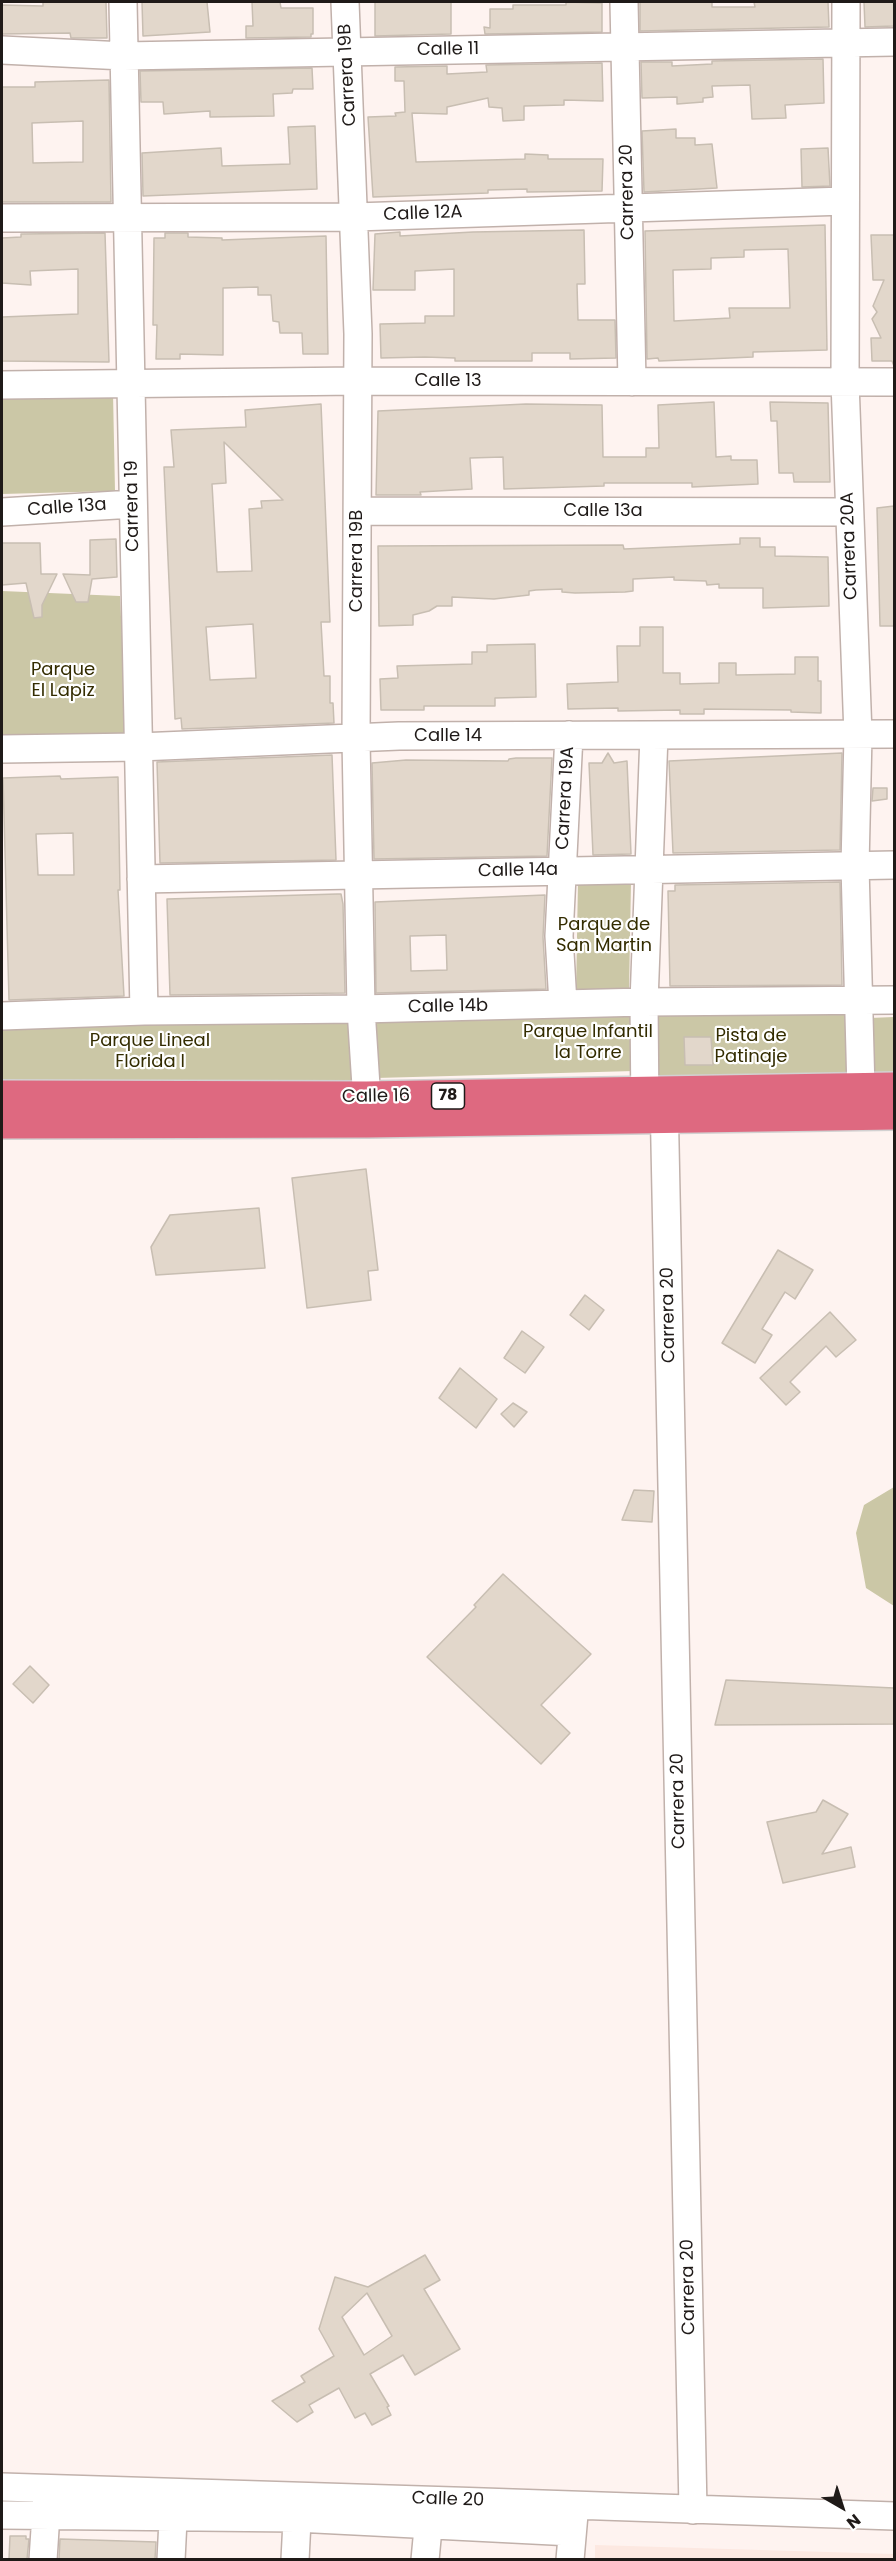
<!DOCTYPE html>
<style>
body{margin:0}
#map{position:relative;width:896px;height:2561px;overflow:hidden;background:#fef3f0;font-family:Poppins,sans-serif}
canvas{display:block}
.frame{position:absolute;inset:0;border:3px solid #1f1a18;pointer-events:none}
.north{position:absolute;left:812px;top:2477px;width:60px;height:60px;-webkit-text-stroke:4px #fff;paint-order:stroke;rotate:141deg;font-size:16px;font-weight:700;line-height:24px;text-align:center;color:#1f1a18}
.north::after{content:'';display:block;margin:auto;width:21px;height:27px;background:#1f1a18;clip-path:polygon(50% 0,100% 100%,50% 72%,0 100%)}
</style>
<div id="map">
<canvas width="896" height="2561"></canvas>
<div class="frame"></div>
<div class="north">N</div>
</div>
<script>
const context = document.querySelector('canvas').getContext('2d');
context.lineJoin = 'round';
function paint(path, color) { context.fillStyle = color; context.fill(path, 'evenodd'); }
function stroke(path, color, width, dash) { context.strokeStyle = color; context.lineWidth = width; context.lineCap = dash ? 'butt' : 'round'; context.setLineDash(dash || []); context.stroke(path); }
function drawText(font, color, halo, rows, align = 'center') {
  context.font = font + ' Poppins,sans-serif'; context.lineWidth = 4.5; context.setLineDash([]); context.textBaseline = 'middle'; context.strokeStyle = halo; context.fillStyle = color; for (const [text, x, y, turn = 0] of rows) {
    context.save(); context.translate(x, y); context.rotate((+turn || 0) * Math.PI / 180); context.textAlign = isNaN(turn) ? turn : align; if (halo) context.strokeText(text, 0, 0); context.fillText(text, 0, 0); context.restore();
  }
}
const built = new Path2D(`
 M 595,2545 L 894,2554 L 894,2559 L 595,2560 Z`);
const green = new Path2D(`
 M 113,393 L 115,491 L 2,494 L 2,398 Z
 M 2,591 L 120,596 L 127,739 L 2,748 Z
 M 578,881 L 631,882 L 629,993 L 576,993 Z
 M 849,1004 L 851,1059 L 845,1088 L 652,1089 L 651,1006 Z
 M 634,1010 L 634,1071 L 376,1078 L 376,1020 Z
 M 354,1016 L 359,1081 L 2,1088 L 2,1022 Z
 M 894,1017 L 894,1082 L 870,1083 L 870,1018 Z
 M 894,1487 L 894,1606 L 866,1588 L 856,1533 L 864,1505 Z`);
const building = new Path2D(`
 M 43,2 L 106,2 L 107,38 L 71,38 L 70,33 L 2,34 L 2,5 L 43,6 Z
 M 142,2 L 207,2 L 210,32 L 143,36 Z
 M 252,2 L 280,2 L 281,8 L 313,8 L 313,34 L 311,34 L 311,37 L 246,38 L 246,26 L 253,26 Z
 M 375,2 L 451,2 L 451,34 L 375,36 Z
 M 566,2 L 602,3 L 602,32 L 485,34 L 484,27 L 490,28 L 490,9 L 513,9 L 513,5 L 566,5 Z
 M 640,2 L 712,2 L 712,7 L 755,7 L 754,2 L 828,2 L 829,27 L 640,31 Z
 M 864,2 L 894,2 L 894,26 L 865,27 Z
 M 823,59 L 824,103 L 785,105 L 786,118 L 752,119 L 750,85 L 712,86 L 713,97 L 703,98 L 703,102 L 677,104 L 677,97 L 642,98 L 641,62 L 672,62 L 672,66 L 712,64 L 712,61 Z
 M 602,63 L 603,101 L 564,100 L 564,105 L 524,106 L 524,120 L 503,121 L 502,108 L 489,107 L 488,98 L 447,107 L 447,114 L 412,113 L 416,162 L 525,159 L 525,154 L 548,155 L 548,159 L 603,159 L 602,191 L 527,192 L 527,189 L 488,190 L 488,193 L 373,197 L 368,117 L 396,116 L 395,113 L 405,112 L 404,81 L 395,81 L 395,67 L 447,66 L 447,74 L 487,72 L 486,65 Z
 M 312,68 L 313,89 L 293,89 L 292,93 L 273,94 L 274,116 L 210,117 L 210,111 L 164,114 L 163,102 L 141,102 L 140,71 Z
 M 109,80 L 111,202 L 2,202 L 2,87 L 35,87 L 35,82 ZM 83,121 L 83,162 L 33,163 L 32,123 Z
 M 315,126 L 317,189 L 143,196 L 142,153 L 221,148 L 222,166 L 290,164 L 288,127 Z
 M 676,129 L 676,138 L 695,138 L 695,145 L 712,144 L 717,188 L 644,192 L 642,131 Z
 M 828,148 L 830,186 L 802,187 L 801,149 Z
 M 825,225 L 827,350 L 753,352 L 753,357 L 659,361 L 658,358 L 647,359 L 645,231 ZM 788,249 L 790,308 L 729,308 L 730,318 L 674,321 L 673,270 L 711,269 L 711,258 L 744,257 L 744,250 Z
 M 584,230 L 585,284 L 577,284 L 578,320 L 615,320 L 616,358 L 570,359 L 570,353 L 532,353 L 532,361 L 455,361 L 455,358 L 425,357 L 381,358 L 380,324 L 425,323 L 425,316 L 454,316 L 454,269 L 415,271 L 415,290 L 373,290 L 375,234 L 400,232 L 400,236 L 473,232 Z
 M 105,233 L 109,362 L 2,361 L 2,317 L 78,314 L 78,269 L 30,271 L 31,285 L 2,283 L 2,238 L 21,237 L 21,234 Z
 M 165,233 L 188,233 L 188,237 L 222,238 L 222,240 L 326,236 L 328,354 L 303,354 L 302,333 L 280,333 L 279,322 L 273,321 L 271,295 L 258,295 L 258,287 L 223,288 L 223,355 L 180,354 L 180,359 L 156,359 L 157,325 L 153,325 L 154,238 L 165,238 Z
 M 871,235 L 894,235 L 894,366 L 892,361 L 872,361 L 871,338 L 881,338 L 872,319 L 877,312 L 873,306 L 884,280 L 873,280 Z
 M 714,402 L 716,457 L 731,456 L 731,460 L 757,460 L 758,484 L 692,487 L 692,483 L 604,483 L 604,486 L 504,489 L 503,457 L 470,458 L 472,489 L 420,492 L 421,495 L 376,495 L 378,411 L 526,404 L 602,405 L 603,457 L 646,457 L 646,448 L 659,448 L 658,405 Z
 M 770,402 L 828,403 L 830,482 L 794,482 L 793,473 L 779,473 L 777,421 L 771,421 Z
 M 321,404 L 330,622 L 321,622 L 324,676 L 330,676 L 330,703 L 333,703 L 334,723 L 182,729 L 181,718 L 175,719 L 164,467 L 174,467 L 171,430 L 246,427 L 245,410 ZM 224,442 L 283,500 L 261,501 L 262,508 L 249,509 L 252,571 L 217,572 L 212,484 L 226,483 ZM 253,624 L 256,678 L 210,680 L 206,627 Z
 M 894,506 L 894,626 L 880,626 L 877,508 Z
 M 740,538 L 760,538 L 760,547 L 775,547 L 775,556 L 828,557 L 829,606 L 763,608 L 763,588 L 719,588 L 719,584 L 707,585 L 706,581 L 674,580 L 674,577 L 633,579 L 633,591 L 625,592 L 575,593 L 562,592 L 562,589 L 536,590 L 529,591 L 529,595 L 494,599 L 452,597 L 452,606 L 437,606 L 429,611 L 413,615 L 413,625 L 379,626 L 378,546 L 623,545 L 624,549 L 740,544 Z
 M 116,539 L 117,577 L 92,579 L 88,602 L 76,602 L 63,574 L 90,575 L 90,540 Z
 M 2,543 L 40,543 L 41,574 L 57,574 L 42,605 L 42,617 L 34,618 L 26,583 L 2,585 Z
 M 640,627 L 663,627 L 663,673 L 680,673 L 680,684 L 719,683 L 719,663 L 736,663 L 736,675 L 795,674 L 795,657 L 818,657 L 818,681 L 821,681 L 821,713 L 791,712 L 791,710 L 704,709 L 704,714 L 680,714 L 680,710 L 618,711 L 618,708 L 568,709 L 567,684 L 618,682 L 617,646 L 640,646 Z
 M 535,644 L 536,697 L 495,698 L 495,706 L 424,706 L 424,710 L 381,710 L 380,679 L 398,678 L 397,666 L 472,664 L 472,652 L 487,652 L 487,645 Z
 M 608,753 L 614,763 L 627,761 L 631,854 L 593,855 L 589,763 L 602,763 Z
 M 842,753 L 840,850 L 673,853 L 669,761 Z
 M 332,755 L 336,860 L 160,863 L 157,762 Z
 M 516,758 L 552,758 L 547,856 L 374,859 L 372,763 L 406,760 L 508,761 L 509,759 Z
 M 60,776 L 61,779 L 118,777 L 120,890 L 118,890 L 124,996 L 9,1000 L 3,778 ZM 73,833 L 74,875 L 38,875 L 36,834 Z
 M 873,788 L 887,788 L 887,799 L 872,801 Z
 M 840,882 L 842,985 L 670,986 L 668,891 L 675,891 L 675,885 Z
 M 337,894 L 341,894 L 343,904 L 345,993 L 170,995 L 167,899 Z
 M 545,895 L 543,937 L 546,989 L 376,993 L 375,902 ZM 446,935 L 447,970 L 411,971 L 410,936 Z
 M 684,1037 L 711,1037 L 713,1065 L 685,1065 Z
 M 366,1169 L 378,1270 L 368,1271 L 371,1300 L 307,1308 L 292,1178 Z
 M 259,1208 L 265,1268 L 156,1275 L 151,1247 L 170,1215 Z
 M 778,1250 L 813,1270 L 795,1299 L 785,1292 L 762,1329 L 772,1335 L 755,1363 L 722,1343 Z
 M 585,1295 L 604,1310 L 589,1330 L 570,1315 Z
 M 830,1312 L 856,1340 L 836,1357 L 826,1346 L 790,1382 L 800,1392 L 786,1405 L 760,1378 Z
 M 522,1331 L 544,1347 L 525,1373 L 504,1358 Z
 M 460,1368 L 497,1399 L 476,1428 L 439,1398 Z
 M 513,1403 L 527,1412 L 514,1427 L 501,1414 Z
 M 634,1490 L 654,1491 L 652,1522 L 622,1520 Z
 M 503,1574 L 591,1654 L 541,1705 L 570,1733 L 541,1764 L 427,1657 L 476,1607 L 474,1605 Z
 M 30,1666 L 49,1685 L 33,1703 L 13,1684 Z
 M 726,1680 L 894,1688 L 894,1724 L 715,1725 Z
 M 823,1800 L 848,1814 L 822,1854 L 851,1847 L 855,1867 L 783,1883 L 767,1822 L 816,1812 Z
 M 425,2255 L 440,2280 L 424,2289 L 460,2349 L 415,2375 L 403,2355 L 370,2374 L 389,2406 L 387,2407 L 391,2415 L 372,2425 L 365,2413 L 355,2418 L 339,2388 L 309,2405 L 313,2412 L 297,2422 L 272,2401 L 305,2382 L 301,2376 L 334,2356 L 319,2329 L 335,2277 L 368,2287 ZM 367,2293 L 392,2336 L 364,2355 L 342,2317 Z
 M 10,2536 L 26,2536 L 26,2539 L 29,2539 L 27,2559 L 9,2559 Z
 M 60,2539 L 156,2542 L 155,2559 L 59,2559 Z`);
const minor = new Path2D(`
 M 123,2 L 144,1011
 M 345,2 L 358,334 L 356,739 L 361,1009 L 368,1117
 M 624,2 L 632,382
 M 846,2 L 845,382 L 858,735 L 855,866 L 861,1090
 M 2,50 L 124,56 L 894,42
 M 2,218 L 355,217 L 845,201
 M 2,385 L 358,381 L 894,382
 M 358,511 L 848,512
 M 2,512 L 133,504
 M 2,749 L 139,747 L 399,736 L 894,734
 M 141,879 L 894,865
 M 563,1004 L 559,936 L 569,735
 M 2,1016 L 144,1011 L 361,1009 L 644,1002 L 894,1000
 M 664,1096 L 693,2510
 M 645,1114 L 644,1002 L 654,735
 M 2,2487 C 299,2494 597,2507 894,2516
 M 2,2515 L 296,2518 L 572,2532
 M 43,2560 L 47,2498
 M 171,2560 L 174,2500
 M 295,2560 L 298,2501
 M 425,2560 L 430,2507
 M 570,2560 L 574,2514`);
const highway = new Path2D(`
 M 2,1097 L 366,1098 L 894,1089
 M 2,1122 L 368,1121 L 894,1113`);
const shields = [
 [448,1096,33]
];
const shieldNames = [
 ["78",448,1096]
];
const streetNames = [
 ["Calle 11",448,50,-1],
 ["Carrera 19B",348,75,-93],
 ["Carrera 20",628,192,-91],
 ["Calle 12A",423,214,-2],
 ["Calle 13",448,381],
 ["Carrera 19",133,506,-91],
 ["Calle 13a",67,508,-4],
 ["Calle 13a",603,511],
 ["Carrera 20A",850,546,-92],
 ["Carrera 19B",357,561,-90],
 ["Calle 14",448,736],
 ["Carrera 19A",566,798,-87],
 ["Calle 14a",518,871,-1],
 ["Calle 14b",448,1007,-1],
 ["Calle 16",376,1097,-1],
 ["Carrera 20",669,1315,-91],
 ["Carrera 20",679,1801,-91],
 ["Carrera 20",689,2287,-91],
 ["Calle 20",448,2500,2]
];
const parkNames = [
 ["Parque",63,670],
 ["El Lapiz",63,691],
 ["Parque de",604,925],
 ["San Martin",604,946],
 ["Parque Infantil",588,1032],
 ["la Torre",588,1053],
 ["Pista de",751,1036],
 ["Patinaje",751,1057],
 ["Parque Lineal",150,1041],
 ["Florida I",150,1062]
];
paint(built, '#fce8e1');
paint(green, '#cbc7a6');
paint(building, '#e2d7cb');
stroke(building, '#c8beb2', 1.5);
stroke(minor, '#c1b1ab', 30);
stroke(highway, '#d2d1d1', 36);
stroke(minor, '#fff', 27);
stroke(highway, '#de6980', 33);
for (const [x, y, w] of shields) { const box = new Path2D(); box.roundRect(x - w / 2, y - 13, w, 26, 4.5); context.fillStyle = '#fff'; context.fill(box); stroke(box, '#1f1a18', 1.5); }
drawText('bold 16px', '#1f1a18', null, shieldNames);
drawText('18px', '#1f1a18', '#fff', streetNames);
drawText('18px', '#332c00', '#fff', parkNames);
</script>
